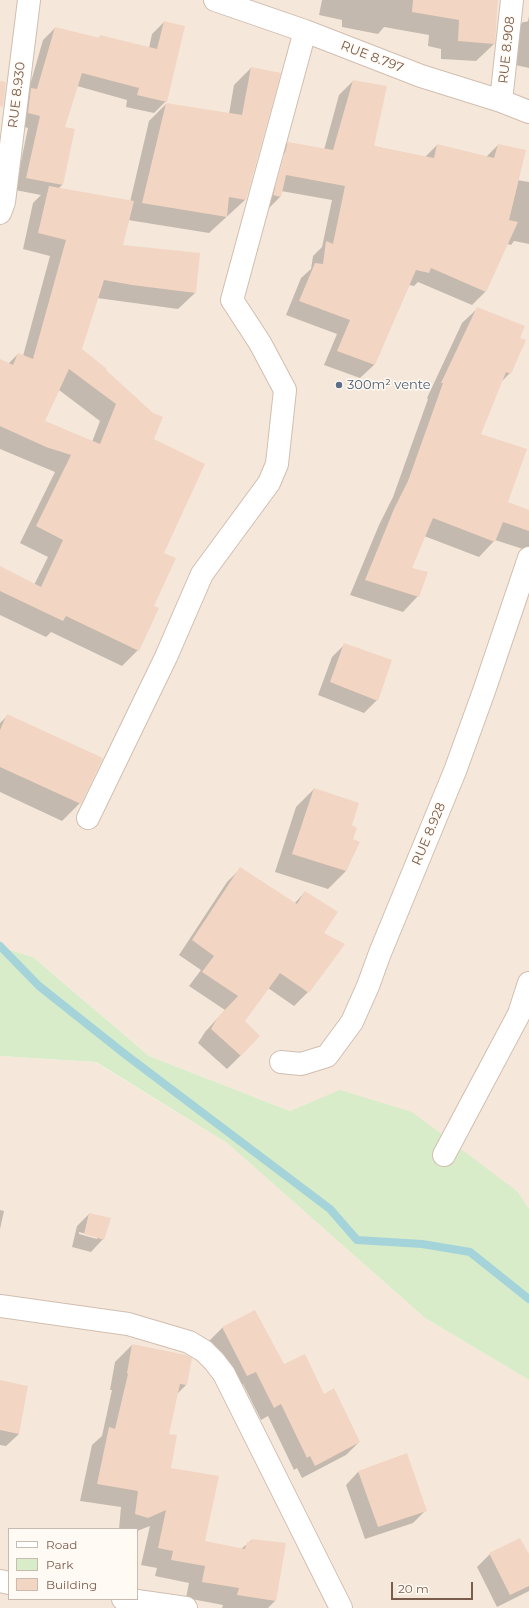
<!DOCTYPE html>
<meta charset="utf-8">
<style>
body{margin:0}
#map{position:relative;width:529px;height:1608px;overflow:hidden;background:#fdf6ec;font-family:Montserrat,sans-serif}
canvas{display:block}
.legend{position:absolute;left:8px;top:1528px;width:130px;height:72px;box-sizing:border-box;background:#fffaf3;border:1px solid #cabbb1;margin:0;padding:5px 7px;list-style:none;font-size:12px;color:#7a5c4d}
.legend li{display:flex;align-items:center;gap:8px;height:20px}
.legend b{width:20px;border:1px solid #cabbb1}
.scale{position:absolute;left:391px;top:1582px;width:82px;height:18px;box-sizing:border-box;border:2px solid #7a5c4d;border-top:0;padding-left:5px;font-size:12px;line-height:14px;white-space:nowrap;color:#7a5c4d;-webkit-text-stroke:3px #fffaf3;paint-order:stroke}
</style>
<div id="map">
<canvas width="529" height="1608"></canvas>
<ul class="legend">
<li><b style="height:5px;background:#fff"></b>Road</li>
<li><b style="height:11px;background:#d8ecc9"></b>Park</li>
<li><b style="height:11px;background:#f3d5c3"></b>Building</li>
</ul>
<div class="scale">20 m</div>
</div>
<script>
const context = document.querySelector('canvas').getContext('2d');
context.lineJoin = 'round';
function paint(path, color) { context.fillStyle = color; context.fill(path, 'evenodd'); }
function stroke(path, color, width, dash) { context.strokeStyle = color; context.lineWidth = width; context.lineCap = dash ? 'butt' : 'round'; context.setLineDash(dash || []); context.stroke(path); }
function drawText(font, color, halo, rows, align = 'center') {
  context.font = font + ' Montserrat,sans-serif'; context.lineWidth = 3; context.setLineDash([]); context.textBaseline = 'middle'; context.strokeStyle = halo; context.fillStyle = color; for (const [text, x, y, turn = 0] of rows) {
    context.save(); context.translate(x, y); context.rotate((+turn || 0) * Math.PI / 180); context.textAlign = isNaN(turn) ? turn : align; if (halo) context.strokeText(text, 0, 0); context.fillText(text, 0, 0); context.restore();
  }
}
const residential = new Path2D(`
 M 0,0 L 529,0 L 529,1209 L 518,1192 L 340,1091 L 290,1111 L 149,1056 L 33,957 L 0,947 Z
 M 0,1056 L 95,1062 L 227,1143 L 425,1318 L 529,1380 L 529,1608 L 0,1608 ZM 9,1529 L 137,1529 L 137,1599 L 9,1599 Z`);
const green = new Path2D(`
 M 0,947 L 33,957 L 149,1056 L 290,1111 L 340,1090 L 412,1112 L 518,1192 L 529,1209 L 529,1380 L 425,1318 L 227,1143 L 96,1062 L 0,1056 Z`);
const shadow = new Path2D(`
 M 322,0 L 497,0 L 494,44 L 476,61 L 441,59 L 441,49 L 428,46 L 429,35 L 384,27 L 378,34 L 342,27 L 342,20 L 319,15 Z
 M 529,16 L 529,68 L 502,62 L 505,40 L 523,22 L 526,22 L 528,21 Z
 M 164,22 L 166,101 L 154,113 L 126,107 L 127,100 L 77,86 L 64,127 L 62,185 L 58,189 L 130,202 L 149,121 L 166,104 L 229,114 L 234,85 L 251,68 L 245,200 L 209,233 L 128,220 L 122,246 L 195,293 L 178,309 L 97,298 L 81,350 L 105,370 L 152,439 L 163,553 L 152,606 L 138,650 L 122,666 L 51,632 L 46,637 L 0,615 L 0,567 L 34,585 L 48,557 L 20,543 L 55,472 L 0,449 L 0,360 L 8,364 L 18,354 L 23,356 L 50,256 L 23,249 L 33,203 L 41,195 L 15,190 L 28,128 L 16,125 L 28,92 L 43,40 L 55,28 L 98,39 L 101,36 L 149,48 L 152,34 ZM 59,390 L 100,421 L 92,442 L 44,421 Z
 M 353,81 L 373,146 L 425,157 L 437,145 L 486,157 L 498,145 L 517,180 L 529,182 L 529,244 L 514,241 L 511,245 L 507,244 L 486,291 L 472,305 L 418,282 L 414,286 L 409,285 L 374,365 L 360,378 L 324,365 L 337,334 L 286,315 L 301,278 L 311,269 L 313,256 L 322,247 L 332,200 L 281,191 L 280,197 L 266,211 L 274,157 L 288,143 L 324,150 L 339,95 ZM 284,153 L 286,154 L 277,185 L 274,188 Z
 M 478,308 L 519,339 L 510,373 L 501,382 L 480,434 L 507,503 L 529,512 L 529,551 L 495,540 L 479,557 L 424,536 L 411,569 L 418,596 L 403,612 L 350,595 L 379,525 L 393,497 L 428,399 L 427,398 L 462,323 Z
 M 345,644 L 377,700 L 364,713 L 318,695 L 332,657 Z
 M 7,716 L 80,803 L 62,821 L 0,792 L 0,723 Z
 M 314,789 L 350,825 L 352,840 L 359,842 L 346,871 L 328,889 L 275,872 L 296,807 Z
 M 240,869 L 294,904 L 305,892 L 323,934 L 343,945 L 308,992 L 294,1006 L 268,988 L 244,1021 L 241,1055 L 227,1069 L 198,1043 L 205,1032 L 225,1010 L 189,986 L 201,970 L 179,955 L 227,882 Z
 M 0,1210 L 4,1211 L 0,1229 Z
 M 89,1214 L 103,1239 L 91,1252 L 72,1247 L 77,1226 ZM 79,1232 L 97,1237 L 97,1239 L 79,1234 Z
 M 254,1311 L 283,1366 L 324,1395 L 359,1442 L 346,1455 L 302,1478 L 297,1468 L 294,1470 L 268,1416 L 261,1420 L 243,1384 L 235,1388 L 209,1341 L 222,1328 Z
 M 132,1345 L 186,1385 L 177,1394 L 168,1434 L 170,1468 L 204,1542 L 241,1549 L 252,1540 L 276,1600 L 268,1608 L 222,1608 L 223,1605 L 186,1598 L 189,1583 L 155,1576 L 157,1568 L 141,1565 L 150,1526 L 137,1531 L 137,1529 L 119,1529 L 121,1507 L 80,1501 L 92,1445 L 102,1436 L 112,1390 L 110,1390 L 115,1362 Z
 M 0,1381 L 19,1434 L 6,1446 L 0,1445 Z
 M 358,1472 L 426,1510 L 413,1523 L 365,1539 L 346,1485 Z
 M 490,1554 L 529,1557 L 529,1591 L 497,1607 L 477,1567 Z`);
const stream = new Path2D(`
 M 0,946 L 39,986 L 126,1055 L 330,1209 L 357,1240 L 422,1244 L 470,1252 L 529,1299`);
const building = new Path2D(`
 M 413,0 L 498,0 L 495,44 L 458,41 L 459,20 L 412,12 Z
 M 164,21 L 185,26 L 167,102 L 137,95 L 139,88 L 82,73 L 65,127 L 75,129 L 63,185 L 26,178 L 40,116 L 28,113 L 31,88 L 37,89 L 55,27 L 100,38 L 100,35 L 157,49 Z
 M 251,67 L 281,73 L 246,200 L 229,197 L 227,217 L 142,203 L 166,103 L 242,115 Z
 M 353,80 L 387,86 L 374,146 L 434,158 L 437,144 L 494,158 L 498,144 L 526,150 L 509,220 L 518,222 L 486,292 L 431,268 L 429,273 L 416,270 L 375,365 L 337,351 L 350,320 L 299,301 L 315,263 L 323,264 L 326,241 L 333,244 L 345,186 L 286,175 L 281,197 L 273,195 L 288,142 L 333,150 Z
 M 0,81 L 6,82 L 3,107 L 0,106 Z
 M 49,186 L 134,201 L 123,245 L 200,253 L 196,293 L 132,285 L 104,280 L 82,349 L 107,369 L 106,370 L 153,413 L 163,417 L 154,439 L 205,464 L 164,553 L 176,558 L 154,606 L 159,608 L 139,651 L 66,616 L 63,621 L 0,591 L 0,566 L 41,587 L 63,540 L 36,526 L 71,455 L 46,447 L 0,426 L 0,359 L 13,365 L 18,353 L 33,359 L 66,240 L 38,233 ZM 69,369 L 116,404 L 100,444 L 45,421 Z
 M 477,307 L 525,326 L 520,338 L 526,340 L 511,374 L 506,372 L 481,434 L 527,449 L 508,502 L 529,510 L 529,531 L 503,522 L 495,542 L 433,518 L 412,568 L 428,572 L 419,597 L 365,580 L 394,509 L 408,481 L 443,383 L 441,383 Z
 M 344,643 L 392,660 L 378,701 L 330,682 Z
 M 7,714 L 103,758 L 81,804 L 0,767 L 0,730 Z
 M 314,788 L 359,803 L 352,825 L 357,828 L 353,839 L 360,842 L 346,871 L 292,854 Z
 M 240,867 L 297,904 L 305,891 L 338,912 L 324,933 L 345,944 L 309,993 L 280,973 L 245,1021 L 260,1036 L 241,1056 L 211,1029 L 218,1017 L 238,996 L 202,972 L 214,956 L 192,940 Z
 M 89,1213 L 111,1218 L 104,1240 L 84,1234 Z
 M 255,1310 L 284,1364 L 305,1354 L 324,1394 L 334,1388 L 360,1442 L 315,1466 L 310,1456 L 307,1458 L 281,1404 L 274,1408 L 256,1372 L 247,1376 L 222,1327 Z
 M 132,1344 L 186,1355 L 192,1358 L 187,1385 L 180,1384 L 169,1434 L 177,1435 L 171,1468 L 219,1476 L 205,1541 L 245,1549 L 247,1542 L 251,1542 L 252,1539 L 286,1543 L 276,1601 L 237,1595 L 239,1588 L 202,1582 L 205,1566 L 171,1560 L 173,1551 L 158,1548 L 166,1510 L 148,1518 L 135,1514 L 138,1491 L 97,1484 L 109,1427 L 115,1429 L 128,1374 L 127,1373 Z
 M 0,1380 L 28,1386 L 19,1434 L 0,1430 Z
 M 407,1453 L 427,1511 L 378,1527 L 358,1471 Z
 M 520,1538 L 529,1554 L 529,1586 L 510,1595 L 489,1553 Z`);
const minor = new Path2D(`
 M 215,0 L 305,31 L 421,76 L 501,101 L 529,112
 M 501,101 L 512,0
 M 0,213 L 4,202 L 29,0
 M 88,818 L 166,657 L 202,574 L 269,483 L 277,464 L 285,390 L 260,343 L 232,300 L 305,31
 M 281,1062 L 301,1064 L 327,1056 L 352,1022 L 368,986 L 380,953 L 455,771 L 484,691 L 529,558
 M 444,1155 L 519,1014 L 529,983
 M 0,1306 L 128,1324 L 189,1342 L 204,1351 L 214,1361 L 224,1374 L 341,1608
 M 0,1581 L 9,1583
 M 123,1599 L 186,1608`);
const markers = [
 [339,385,4,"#5c6f8a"]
];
const streetNames = [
 ["RUE 8.908",507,50,-84],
 ["RUE 8.797",372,57,21],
 ["RUE 8.930",17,95,-83],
 ["RUE 8.928",429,834,-67]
];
const serviceNames = [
 ["300m² vente",347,385]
];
paint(residential, '#f5e8da');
paint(green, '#d8ecc9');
paint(shadow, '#0003');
stroke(stream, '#a5d3da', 8);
paint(building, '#f3d5c3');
stroke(minor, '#d1beb0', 24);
stroke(minor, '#fff', 22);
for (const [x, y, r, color] of markers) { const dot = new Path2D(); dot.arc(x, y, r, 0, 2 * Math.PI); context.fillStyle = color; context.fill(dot); stroke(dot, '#fffaf3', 1.5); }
drawText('13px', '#7a5c4d', '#fffaf3', streetNames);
drawText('13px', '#4e5e75', '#fffaf3', serviceNames, 'left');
</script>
